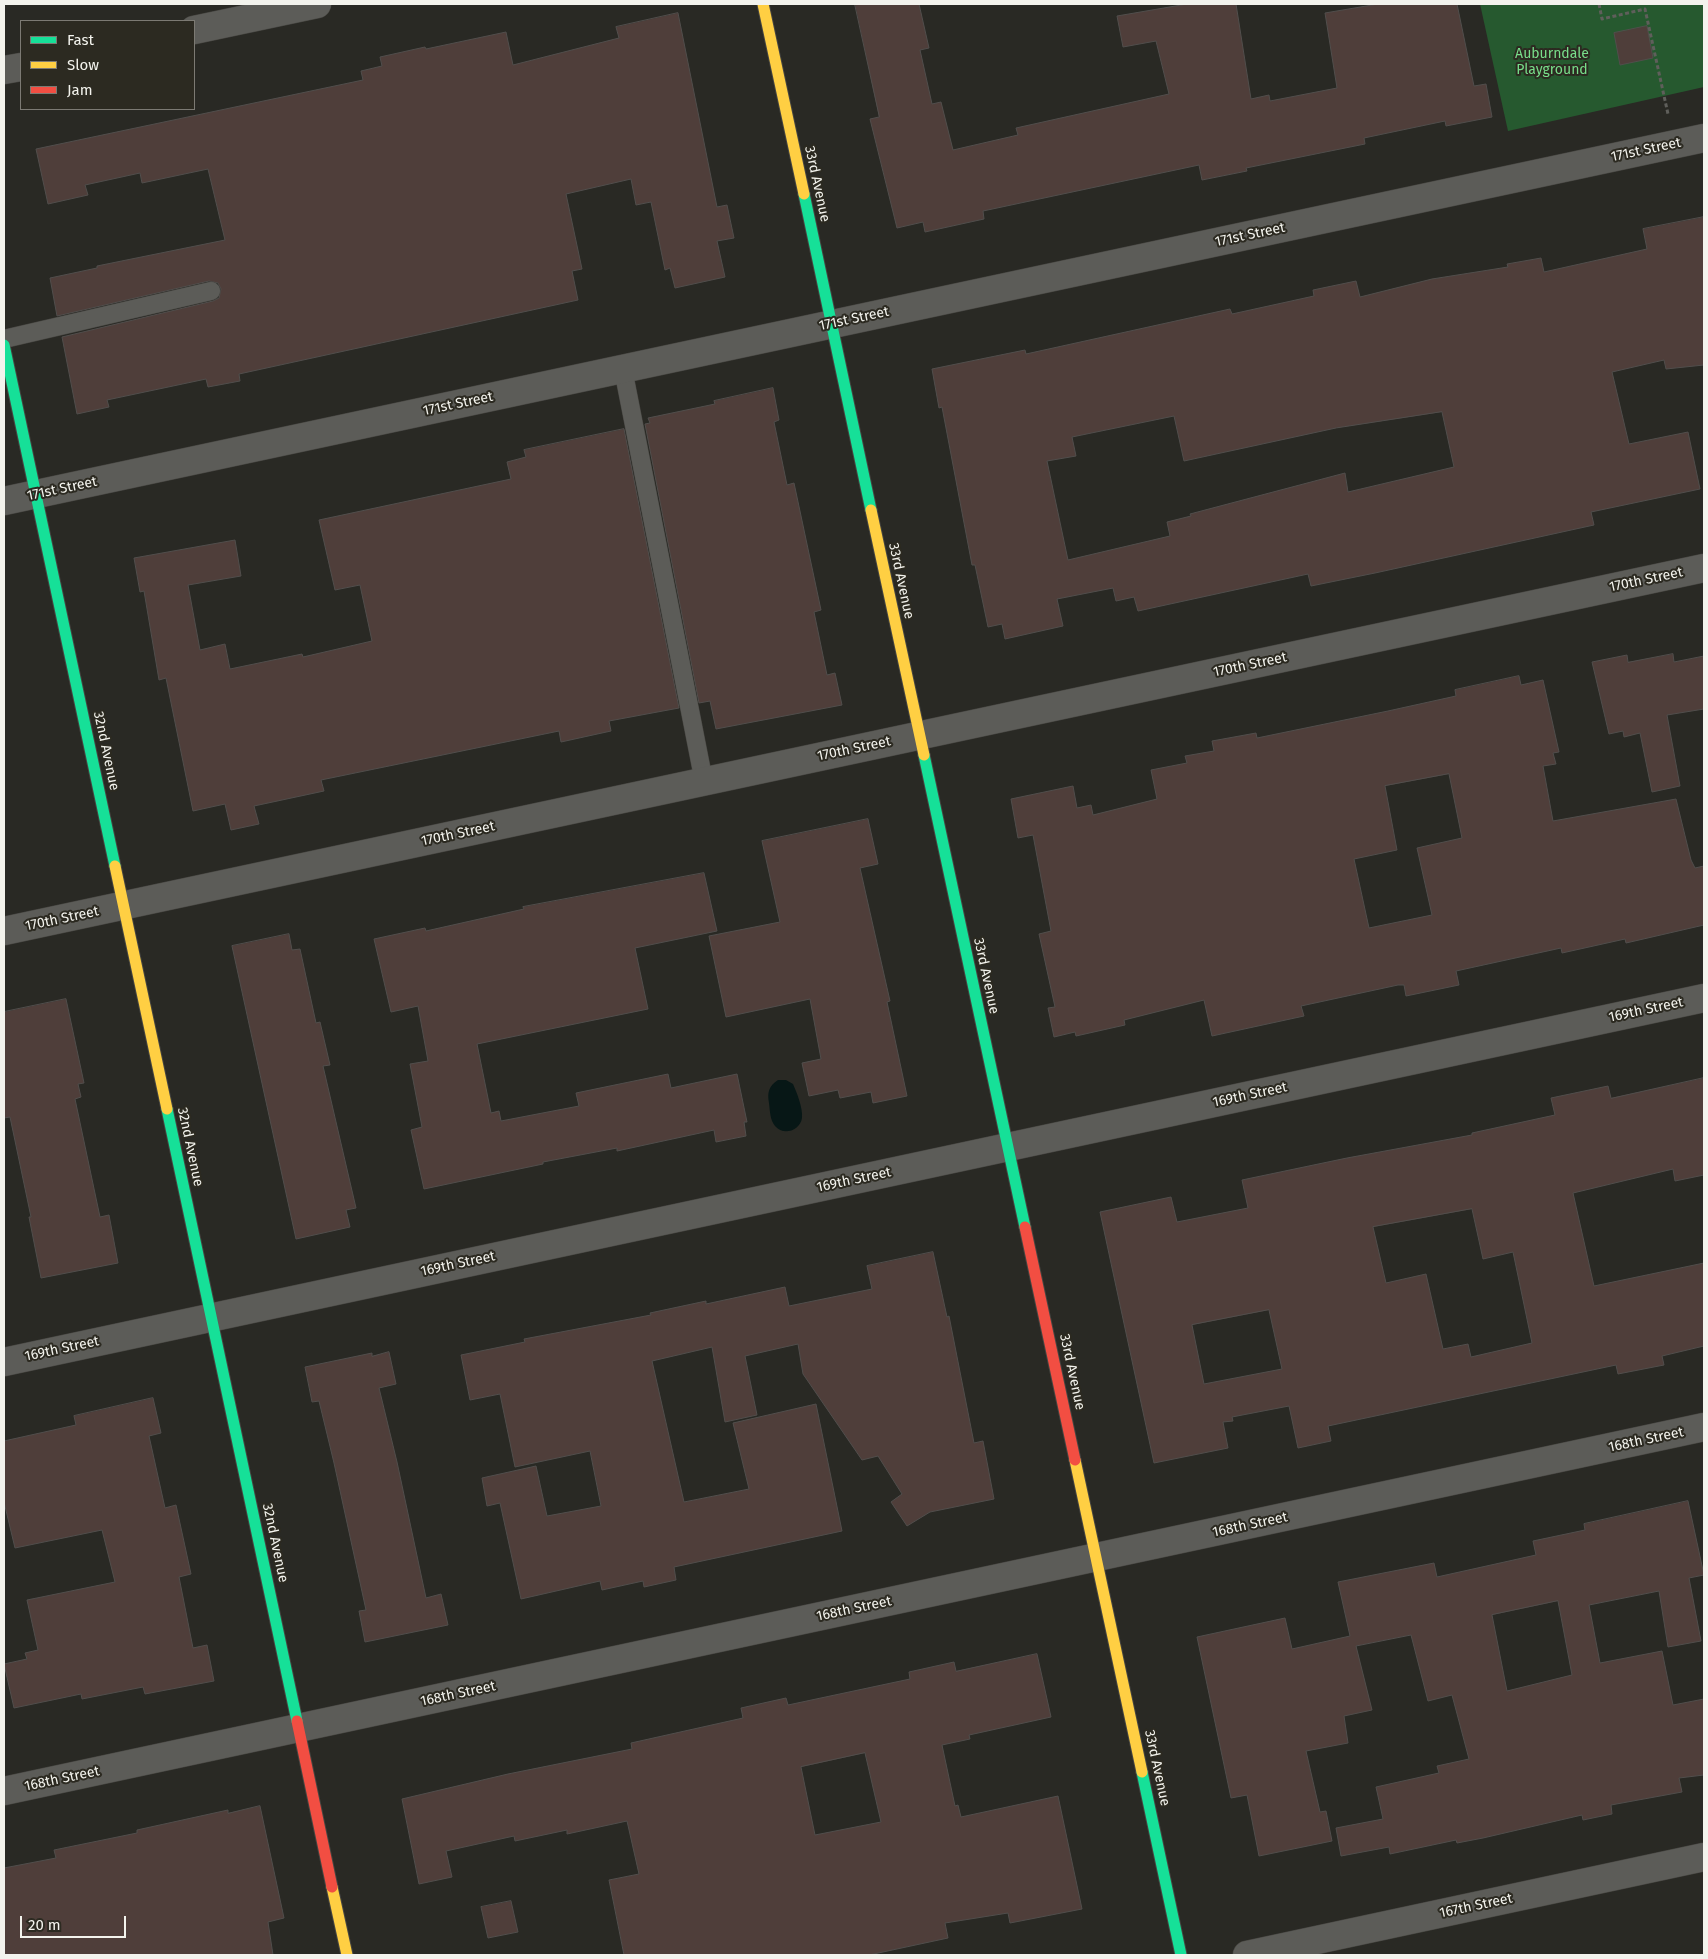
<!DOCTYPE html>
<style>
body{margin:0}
#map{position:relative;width:1708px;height:1959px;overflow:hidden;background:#292924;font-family:"Fira Sans",sans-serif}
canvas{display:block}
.frame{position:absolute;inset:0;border:5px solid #f3f3ed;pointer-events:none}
.legend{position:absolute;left:20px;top:20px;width:175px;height:90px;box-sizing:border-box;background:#2c2a21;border:1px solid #7c7a73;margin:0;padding:6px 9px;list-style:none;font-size:15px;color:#f3f3ed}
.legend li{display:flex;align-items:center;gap:10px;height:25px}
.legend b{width:25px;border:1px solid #7c7a73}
.scale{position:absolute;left:20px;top:1916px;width:106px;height:22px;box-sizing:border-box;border:2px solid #f3f3ed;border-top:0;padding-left:6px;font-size:15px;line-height:18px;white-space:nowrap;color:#f3f3ed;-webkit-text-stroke:4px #2c2a21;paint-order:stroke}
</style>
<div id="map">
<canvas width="1708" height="1959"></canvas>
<div class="frame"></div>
<ul class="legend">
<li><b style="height:6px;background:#16e098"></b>Fast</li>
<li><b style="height:6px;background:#ffcf43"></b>Slow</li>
<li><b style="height:6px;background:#f24e42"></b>Jam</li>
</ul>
<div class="scale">20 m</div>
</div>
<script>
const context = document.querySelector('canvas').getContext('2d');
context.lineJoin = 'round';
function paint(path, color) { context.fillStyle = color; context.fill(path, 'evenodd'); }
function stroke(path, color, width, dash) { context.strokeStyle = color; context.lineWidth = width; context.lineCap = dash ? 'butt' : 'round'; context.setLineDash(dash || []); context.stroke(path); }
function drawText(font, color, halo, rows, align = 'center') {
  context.font = font + ' "Fira Sans",sans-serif'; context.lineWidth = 4; context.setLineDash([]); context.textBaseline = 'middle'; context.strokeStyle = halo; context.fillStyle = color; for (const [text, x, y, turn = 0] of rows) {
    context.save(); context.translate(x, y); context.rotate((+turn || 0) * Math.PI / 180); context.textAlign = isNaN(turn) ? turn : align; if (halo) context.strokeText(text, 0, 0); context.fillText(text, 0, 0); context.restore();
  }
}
const green = new Path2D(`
 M 1480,4 L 1704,4 L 1704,87 L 1508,131 Z`);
const water = new Path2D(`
 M 778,1080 L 786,1080 L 793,1084 C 797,1093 803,1108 802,1118 C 800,1131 783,1136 775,1126 C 770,1120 770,1111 769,1103 C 767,1092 769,1086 778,1080 Z`);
const building = new Path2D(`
 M 855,4 L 919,4 L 929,48 L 920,50 L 932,104 L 941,102 L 953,150 L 1018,135 L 1016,128 L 1169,94 L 1156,41 L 1123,47 L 1117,16 L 1187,4 L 1236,4 L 1251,99 L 1269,95 L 1270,101 L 1337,88 L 1325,13 L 1378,4 L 1457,4 L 1474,86 L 1486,84 L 1492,117 L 1446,126 L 1445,121 L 1364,138 L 1365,144 L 1246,168 L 1247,171 L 1202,180 L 1199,165 L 983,211 L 984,219 L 925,232 L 923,222 L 897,228 L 870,119 L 879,117 Z
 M 678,13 L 717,207 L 727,205 L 734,238 L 717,241 L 725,277 L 675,288 L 670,268 L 665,270 L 651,202 L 636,205 L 631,179 L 566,194 L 582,269 L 572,271 L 578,300 L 239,374 L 240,381 L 208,387 L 206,379 L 107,400 L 109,407 L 77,414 L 62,337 L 213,301 L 219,298 L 221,289 L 218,283 L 209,281 L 57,316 L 50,278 L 97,268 L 97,266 L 225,240 L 208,169 L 142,183 L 140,173 L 85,185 L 88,195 L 48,204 L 36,149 L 363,80 L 361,71 L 382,66 L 380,57 L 425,47 L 426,49 L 506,32 L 513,65 L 619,38 L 616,27 Z
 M 1647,26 L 1653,58 L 1620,65 L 1614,33 Z
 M 1704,217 L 1704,365 L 1666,369 L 1664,360 L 1612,372 L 1629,444 L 1688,432 L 1700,489 L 1591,512 L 1594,525 L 1375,573 L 1311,586 L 1308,574 L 1138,611 L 1134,597 L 1116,601 L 1113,588 L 1057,599 L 1063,626 L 1005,639 L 1002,624 L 988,627 L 975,565 L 972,565 L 942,407 L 939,408 L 932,369 L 1025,350 L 1026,354 L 1230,309 L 1232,314 L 1314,296 L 1313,290 L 1356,281 L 1360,297 L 1432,279 L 1508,267 L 1507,264 L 1541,258 L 1544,272 L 1647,249 L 1643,229 ZM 1442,412 L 1454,467 L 1348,492 L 1345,473 L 1190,514 L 1191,516 L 1167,522 L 1170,536 L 1068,560 L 1047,461 L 1076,456 L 1072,437 L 1174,416 L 1184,461 L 1336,428 Z
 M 773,388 L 779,420 L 774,422 L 787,485 L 794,483 L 821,610 L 814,612 L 827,675 L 835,673 L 842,705 L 716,729 L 710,701 L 699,703 L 645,424 L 650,423 L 648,418 L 715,404 L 714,401 Z
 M 624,429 L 679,708 L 609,721 L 611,731 L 561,742 L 559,731 L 321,780 L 324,791 L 254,806 L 259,824 L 231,830 L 225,804 L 193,811 L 166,678 L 159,680 L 144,591 L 140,592 L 134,558 L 235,540 L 241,576 L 188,585 L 200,650 L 225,644 L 230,669 L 302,654 L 303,657 L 372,641 L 360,585 L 335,590 L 319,520 L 511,479 L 507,462 L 526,457 L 524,450 Z
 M 1673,654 L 1674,662 L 1704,656 L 1704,709 L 1667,715 L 1680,786 L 1652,792 L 1640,733 L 1624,737 L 1623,731 L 1609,734 L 1592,662 L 1627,655 L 1628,662 Z
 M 1519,676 L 1521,685 L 1543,680 L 1559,752 L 1553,753 L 1556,764 L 1543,766 L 1553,821 L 1676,799 L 1691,860 L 1695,868 L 1704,866 L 1704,925 L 1626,943 L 1625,939 L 1562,953 L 1561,948 L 1456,971 L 1459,985 L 1406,996 L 1404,985 L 1398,985 L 1301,1006 L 1304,1016 L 1212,1036 L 1204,1000 L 1124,1020 L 1125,1025 L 1076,1036 L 1075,1032 L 1054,1037 L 1048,1008 L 1055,1007 L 1039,934 L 1051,931 L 1033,835 L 1018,838 L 1011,799 L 1073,786 L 1077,808 L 1091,805 L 1093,815 L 1157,799 L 1151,770 L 1187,763 L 1185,756 L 1214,751 L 1212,741 L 1256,733 L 1257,738 L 1388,711 L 1456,696 L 1455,690 ZM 1449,774 L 1462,838 L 1417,848 L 1432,915 L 1369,928 L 1354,859 L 1397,850 L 1385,786 Z
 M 868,819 L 878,864 L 860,868 L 890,1001 L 887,1002 L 907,1096 L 873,1103 L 871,1092 L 840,1098 L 838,1090 L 809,1096 L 802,1063 L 821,1059 L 810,999 L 726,1017 L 709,936 L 780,922 L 762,841 Z
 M 704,873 L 717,931 L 635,948 L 648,1009 L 477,1044 L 491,1113 L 499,1111 L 501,1121 L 579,1106 L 576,1093 L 668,1074 L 671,1088 L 737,1074 L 747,1122 L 744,1122 L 746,1136 L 716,1142 L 714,1130 L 617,1151 L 617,1148 L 543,1162 L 543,1164 L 424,1189 L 411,1130 L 422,1127 L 410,1064 L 428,1061 L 418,1006 L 391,1012 L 374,939 L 425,928 L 426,931 L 524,909 L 523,907 Z
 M 289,934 L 292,950 L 300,949 L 316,1023 L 320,1022 L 330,1065 L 323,1066 L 356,1208 L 346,1210 L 350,1227 L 296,1239 L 232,946 Z
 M 66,999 L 84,1083 L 78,1084 L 81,1097 L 75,1099 L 100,1217 L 109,1215 L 118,1263 L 41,1278 L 29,1217 L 31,1217 L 10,1117 L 4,1118 L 4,1012 Z
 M 1704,1078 L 1704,1175 L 1675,1181 L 1673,1169 L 1573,1193 L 1594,1286 L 1704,1263 L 1704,1346 L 1662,1356 L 1664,1365 L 1618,1374 L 1616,1365 L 1328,1426 L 1331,1441 L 1298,1448 L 1289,1406 L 1232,1417 L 1233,1421 L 1223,1422 L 1228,1448 L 1154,1463 L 1100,1212 L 1171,1197 L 1177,1222 L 1248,1208 L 1242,1180 L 1347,1158 L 1472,1135 L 1472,1133 L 1555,1115 L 1551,1098 L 1608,1086 L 1611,1098 ZM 1472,1209 L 1483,1259 L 1513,1252 L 1532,1343 L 1471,1357 L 1468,1344 L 1443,1349 L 1426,1274 L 1386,1283 L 1373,1227 ZM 1269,1310 L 1282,1369 L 1204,1384 L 1192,1325 Z
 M 933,1252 L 947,1317 L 949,1316 L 974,1443 L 983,1441 L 994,1499 L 930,1512 L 907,1526 L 891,1502 L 902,1494 L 878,1456 L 862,1460 L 803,1374 L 798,1344 L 745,1356 L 757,1415 L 725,1422 L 712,1347 L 652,1361 L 684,1502 L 749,1489 L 733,1423 L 816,1404 L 842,1531 L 674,1567 L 676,1580 L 644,1587 L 643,1581 L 602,1590 L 600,1581 L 521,1599 L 500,1503 L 487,1506 L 482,1478 L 536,1466 L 547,1516 L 601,1506 L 590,1451 L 515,1467 L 500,1394 L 470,1400 L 461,1355 L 525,1342 L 524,1339 L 651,1315 L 650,1313 L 706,1301 L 706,1304 L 785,1287 L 789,1306 L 872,1289 L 867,1266 Z
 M 389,1352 L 396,1384 L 379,1388 L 397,1462 L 426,1598 L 441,1594 L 448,1625 L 365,1642 L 359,1611 L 366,1610 L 334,1463 L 319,1401 L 312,1402 L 305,1367 L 372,1353 L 372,1356 Z
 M 153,1398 L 161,1433 L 149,1436 L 165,1508 L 176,1505 L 191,1574 L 179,1577 L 193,1648 L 207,1645 L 214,1681 L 145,1694 L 143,1687 L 82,1699 L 81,1694 L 14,1708 L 4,1664 L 27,1659 L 25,1653 L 38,1650 L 27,1600 L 115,1582 L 102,1530 L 15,1548 L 4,1502 L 4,1441 L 76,1425 L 74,1416 Z
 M 1688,1501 L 1704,1575 L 1689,1578 L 1701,1641 L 1668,1647 L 1659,1591 L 1589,1605 L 1600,1663 L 1662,1651 L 1673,1705 L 1704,1699 L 1704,1775 L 1679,1778 L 1682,1792 L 1611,1805 L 1612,1814 L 1583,1820 L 1582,1815 L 1483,1838 L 1457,1843 L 1456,1840 L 1390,1854 L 1389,1847 L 1341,1856 L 1336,1828 L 1383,1819 L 1376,1787 L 1439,1773 L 1437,1766 L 1469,1759 L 1452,1695 L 1428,1701 L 1411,1635 L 1356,1646 L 1372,1710 L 1344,1716 L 1348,1743 L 1306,1751 L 1320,1812 L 1326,1811 L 1332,1841 L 1259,1856 L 1247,1795 L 1231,1798 L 1197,1637 L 1285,1618 L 1292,1649 L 1350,1636 L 1338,1582 L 1434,1563 L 1437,1577 L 1536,1555 L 1533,1541 L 1585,1530 L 1584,1524 ZM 1558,1601 L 1572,1675 L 1507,1691 L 1492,1615 Z
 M 1037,1654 L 1051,1717 L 969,1735 L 970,1739 L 942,1745 L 955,1806 L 958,1805 L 961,1817 L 1058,1796 L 1082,1909 L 1010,1923 L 1008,1913 L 945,1923 L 948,1938 L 869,1955 L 624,1955 L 609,1880 L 639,1874 L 627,1821 L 567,1834 L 567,1830 L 515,1841 L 514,1836 L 446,1851 L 452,1877 L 419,1884 L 402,1799 L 508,1774 L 632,1749 L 631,1743 L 743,1718 L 741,1708 L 786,1698 L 788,1705 L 910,1679 L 909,1672 L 954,1662 L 956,1671 ZM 865,1753 L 881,1822 L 815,1835 L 801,1767 Z
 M 260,1806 L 284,1918 L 268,1922 L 273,1955 L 4,1955 L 4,1868 L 56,1858 L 54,1850 L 137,1833 L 137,1830 L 228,1810 L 228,1813 Z
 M 511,1901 L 518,1932 L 488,1938 L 481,1907 Z`);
const path = new Path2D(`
 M 1599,4 L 1602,19 L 1645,9 L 1668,114`);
const lane = new Path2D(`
 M 4,339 L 211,291
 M 623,369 L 704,782`);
const street = new Path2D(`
 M 194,30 L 317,4
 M 4,70 L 21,67
 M 4,501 L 1704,138
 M 4,931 L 1704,568
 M 4,1362 L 1704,998
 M 4,1791 L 1704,1427
 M 1247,1955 L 1704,1857`);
const fast = new Path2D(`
 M 804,194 L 871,510
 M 4,345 L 115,866
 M 924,755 L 1025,1227
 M 167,1109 L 297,1721
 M 1142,1772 L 1181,1955`);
const slow = new Path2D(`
 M 763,4 L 804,194
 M 871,510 L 924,755
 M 115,866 L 167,1109
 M 1075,1460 L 1142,1772
 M 332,1887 L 347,1955`);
const jam = new Path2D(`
 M 1025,1227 L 1075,1460
 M 297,1721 L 332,1887`);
const parkNames = [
 ["Auburndale",1552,54],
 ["Playground",1552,70]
];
const streetNames = [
 ["171st Street",1646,150,-12],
 ["33rd Avenue",817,184,78],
 ["171st Street",1250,235,-12],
 ["171st Street",854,319,-12],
 ["171st Street",458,404,-12],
 ["171st Street",62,489,-12],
 ["170th Street",1646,580,-12],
 ["33rd Avenue",901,581,78],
 ["170th Street",1250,665,-12],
 ["170th Street",854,749,-12],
 ["32nd Avenue",106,751,78],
 ["170th Street",458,834,-12],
 ["170th Street",62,919,-12],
 ["33rd Avenue",986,976,78],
 ["169th Street",1646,1010,-12],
 ["169th Street",1250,1095,-12],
 ["32nd Avenue",190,1147,78],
 ["169th Street",854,1180,-12],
 ["169th Street",458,1264,-12],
 ["169th Street",62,1349,-12],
 ["33rd Avenue",1072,1372,78],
 ["168th Street",1646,1440,-12],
 ["168th Street",1250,1525,-12],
 ["32nd Avenue",275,1543,78],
 ["168th Street",854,1609,-12],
 ["168th Street",458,1694,-12],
 ["33rd Avenue",1157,1768,78],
 ["168th Street",62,1779,-12],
 ["167th Street",1476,1906,-12]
];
paint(green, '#26592f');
paint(water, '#071716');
paint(building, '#4f3e3a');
stroke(building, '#514e4c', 1);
stroke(lane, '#474642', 19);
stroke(street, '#474642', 29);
stroke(fast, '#474642', 13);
stroke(slow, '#474642', 13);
stroke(jam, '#474642', 13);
stroke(path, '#5f5f5b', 3, [4, 2.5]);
stroke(lane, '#5c5c58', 18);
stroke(street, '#5c5c58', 28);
stroke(fast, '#16e098', 11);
stroke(slow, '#ffcf43', 11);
stroke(jam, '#f24e42', 11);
drawText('14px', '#78de8a', '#2c2a21', parkNames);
drawText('14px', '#f3f3ed', '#2c2a21', streetNames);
</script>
